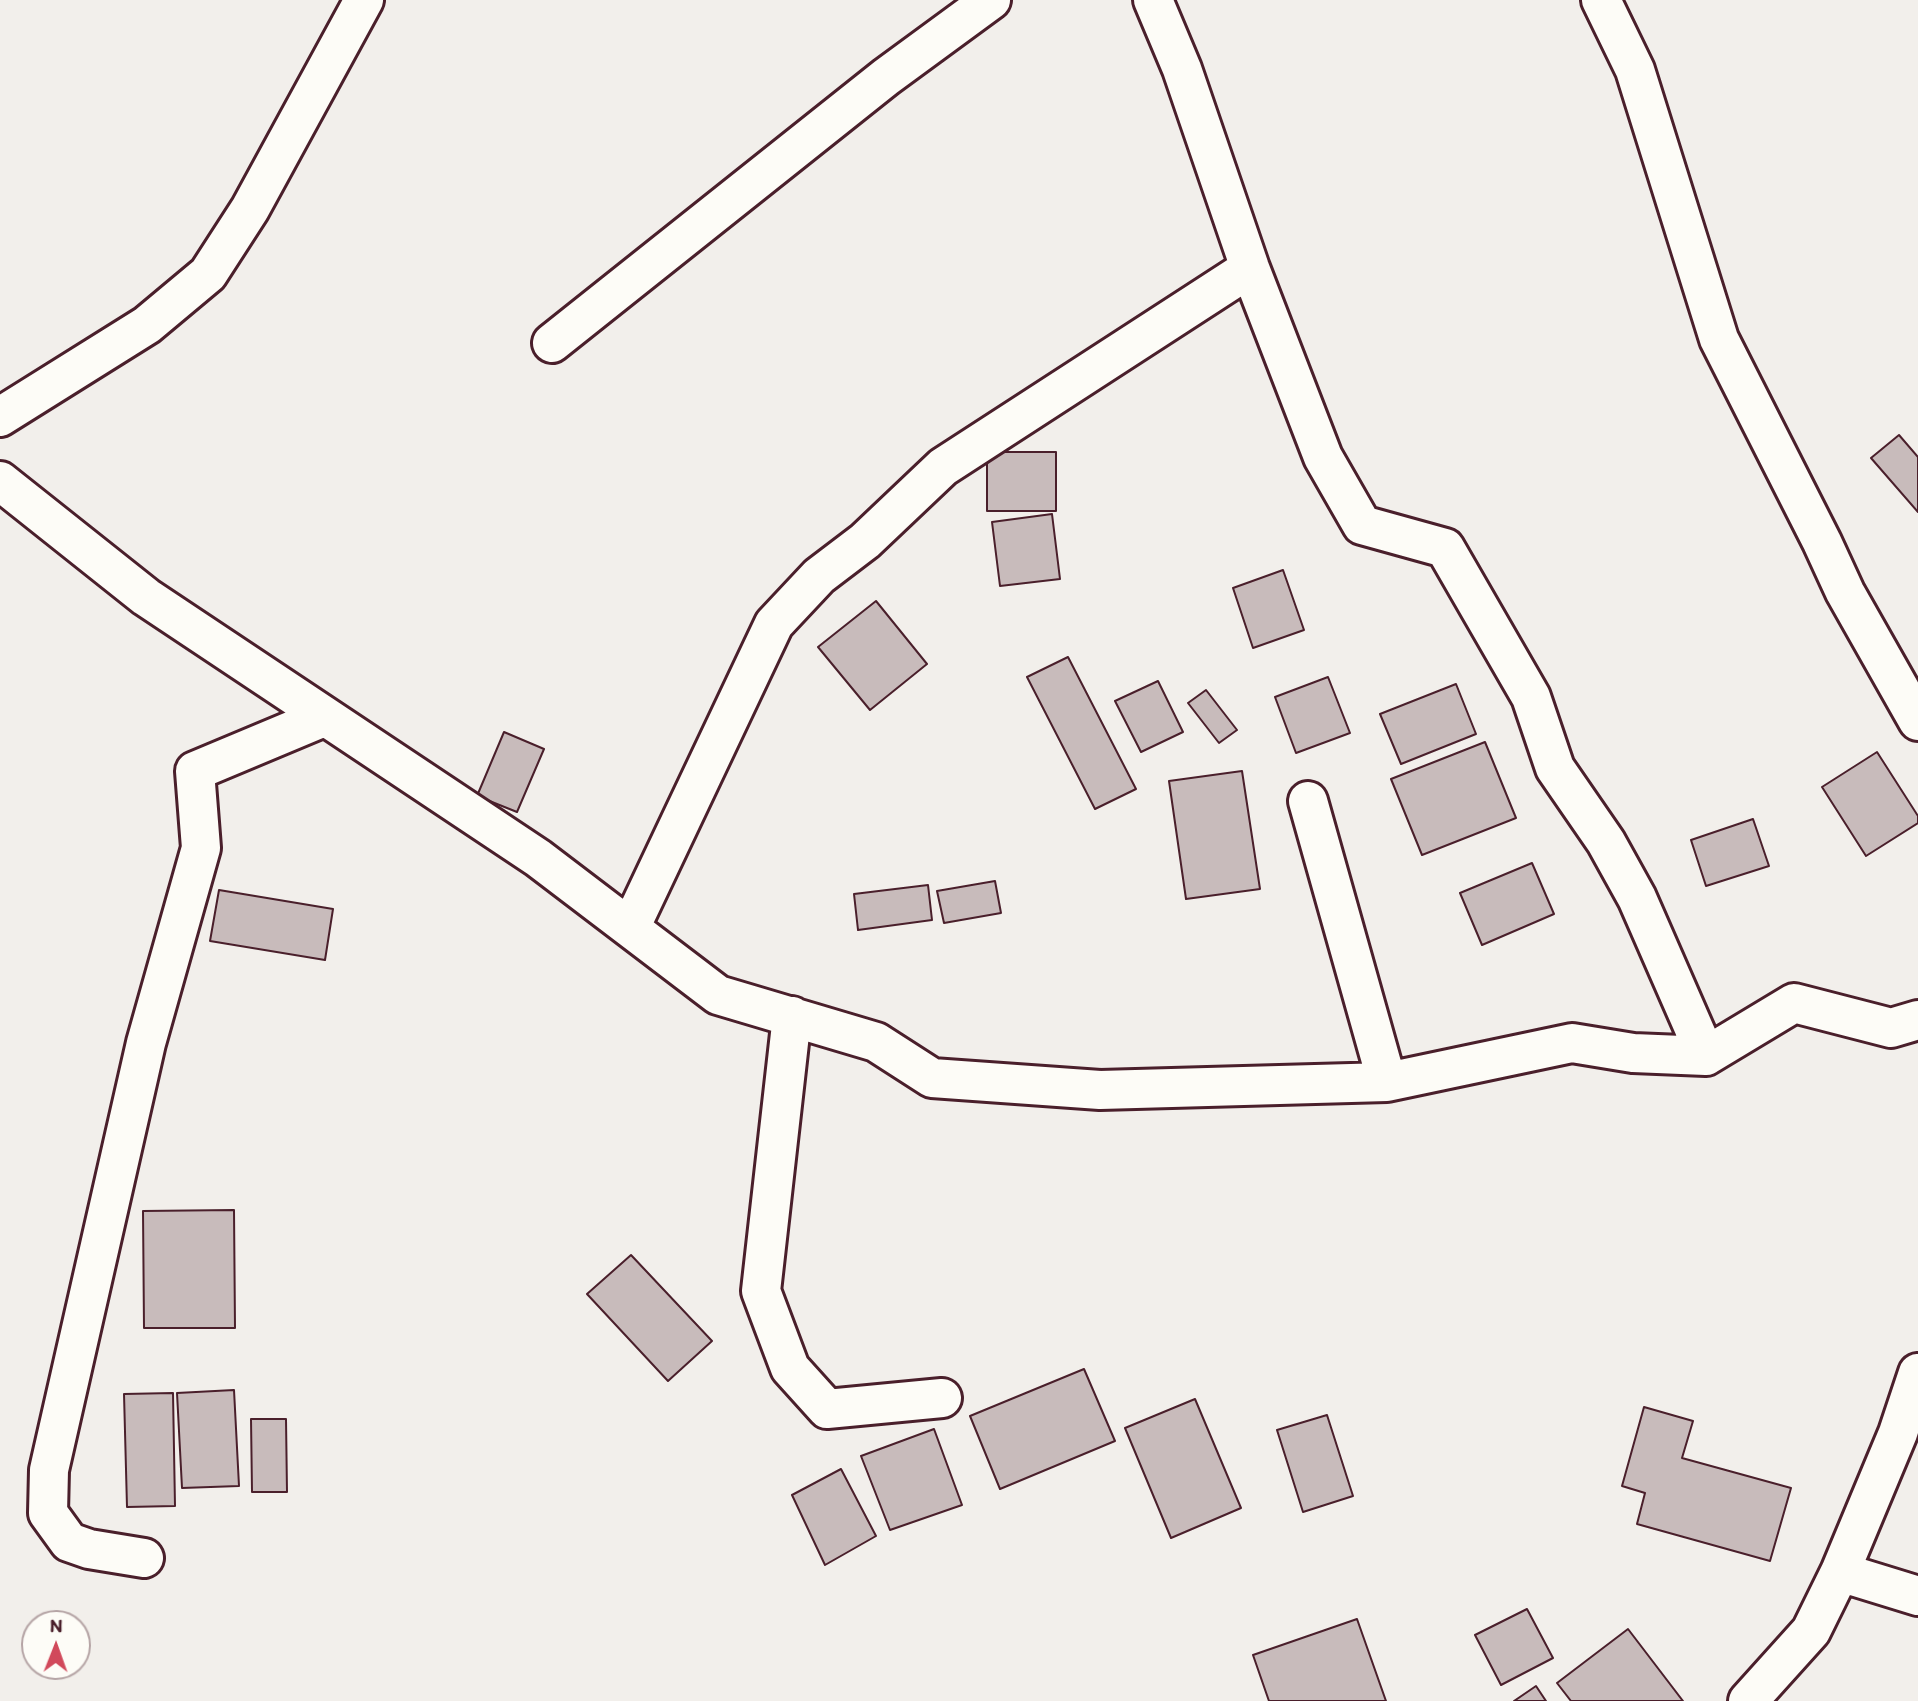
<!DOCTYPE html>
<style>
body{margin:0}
#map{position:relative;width:1918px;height:1701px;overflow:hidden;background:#f2efeb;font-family:Itim,sans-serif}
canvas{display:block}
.north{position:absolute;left:21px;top:1610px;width:70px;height:70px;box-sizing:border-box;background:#fdfcf7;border:2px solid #b5a4a5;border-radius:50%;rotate:1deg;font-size:19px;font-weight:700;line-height:28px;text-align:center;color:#4a1f2b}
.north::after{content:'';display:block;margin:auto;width:24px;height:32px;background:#d1495b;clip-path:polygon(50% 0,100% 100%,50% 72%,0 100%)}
</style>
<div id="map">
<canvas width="1918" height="1701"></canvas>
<div class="north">N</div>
</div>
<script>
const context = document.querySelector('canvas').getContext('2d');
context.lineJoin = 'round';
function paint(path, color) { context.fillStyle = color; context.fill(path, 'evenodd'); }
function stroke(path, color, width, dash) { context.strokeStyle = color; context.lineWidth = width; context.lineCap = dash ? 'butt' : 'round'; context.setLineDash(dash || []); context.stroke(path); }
const building = new Path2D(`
 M 1899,435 L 1918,457 L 1918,512 L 1871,458 Z
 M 987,452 L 1056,452 L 1056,511 L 987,511 Z
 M 1052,514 L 1060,579 L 1000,586 L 992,522 Z
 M 1283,570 L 1304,630 L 1253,648 L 1233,588 Z
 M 876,601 L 927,664 L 870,710 L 818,647 Z
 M 1068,657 L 1136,789 L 1095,809 L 1027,677 Z
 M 1328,677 L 1350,733 L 1296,753 L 1275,697 Z
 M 1158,681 L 1183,732 L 1141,752 L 1115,701 Z
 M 1456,684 L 1476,734 L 1401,764 L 1380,714 Z
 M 1206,690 L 1237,730 L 1219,743 L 1188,703 Z
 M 504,732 L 544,749 L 517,812 L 477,796 Z
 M 1485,742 L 1516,818 L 1422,855 L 1391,779 Z
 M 1877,752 L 1918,816 L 1918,823 L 1866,856 L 1822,787 Z
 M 1242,771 L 1260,889 L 1186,899 L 1169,781 Z
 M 1753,819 L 1769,866 L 1706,886 L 1691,840 Z
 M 1532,863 L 1554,914 L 1482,945 L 1460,893 Z
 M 995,881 L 1001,913 L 944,923 L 937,891 Z
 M 928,885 L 932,920 L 858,930 L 854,894 Z
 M 219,890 L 333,909 L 325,960 L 210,941 Z
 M 234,1210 L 235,1328 L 144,1328 L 143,1211 Z
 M 631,1255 L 712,1341 L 668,1381 L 587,1294 Z
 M 1084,1369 L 1115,1441 L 1000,1489 L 970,1416 Z
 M 234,1390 L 239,1486 L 182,1488 L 177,1393 Z
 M 173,1393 L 175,1506 L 127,1507 L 124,1394 Z
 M 1195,1399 L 1241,1508 L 1171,1538 L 1125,1428 Z
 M 1644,1407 L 1693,1421 L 1682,1458 L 1791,1488 L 1770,1561 L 1637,1524 L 1645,1493 L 1622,1486 Z
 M 1327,1415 L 1353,1496 L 1303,1512 L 1277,1430 Z
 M 251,1419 L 286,1419 L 287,1492 L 252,1492 Z
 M 934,1429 L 962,1505 L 890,1530 L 861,1456 Z
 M 841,1469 L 876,1536 L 825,1565 L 792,1495 Z
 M 1527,1609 L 1553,1658 L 1501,1685 L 1475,1635 Z
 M 1357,1619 L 1386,1701 L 1269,1701 L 1253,1655 Z
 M 1628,1629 L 1683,1701 L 1571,1701 L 1557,1683 Z
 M 1536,1686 L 1546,1701 L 1514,1701 Z`);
const minor = new Path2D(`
 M 1153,0 L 1182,69 L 1250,268 L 1323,457 L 1362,525 L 1445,548 L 1531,697 L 1555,768 L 1606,842 L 1637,898 L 1706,1056
 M 1601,0 L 1635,70 L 1719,339 L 1822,542 L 1845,592 L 1918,721
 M 552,343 L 886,77 L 991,0
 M 0,417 L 147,325 L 208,274 L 250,209 L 364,0
 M 0,481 L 146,597 L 538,858 L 718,995 L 876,1042 L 932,1078 L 1100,1090 L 1387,1082 L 1572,1043 L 1633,1053 L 1706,1056 L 1794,1003 L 1891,1028 L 1918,1020
 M 1308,801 L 1387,1082
 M 631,926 L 774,624 L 819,576 L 865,541 L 943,467 L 1250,268
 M 792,1016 L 761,1291 L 790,1368 L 827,1409 L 942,1398
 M 144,1558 L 89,1549 L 69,1542 L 48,1513 L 49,1470 L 146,1043 L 201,848 L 195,771 L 324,717
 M 1840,1572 L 1918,1596
 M 1748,1701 L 1811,1631 L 1840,1572 L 1898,1433 L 1918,1373`);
paint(building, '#c8bbbb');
stroke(building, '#4a1f2b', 2);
stroke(minor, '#4a1f2b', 44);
stroke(minor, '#fdfcf7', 38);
</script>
